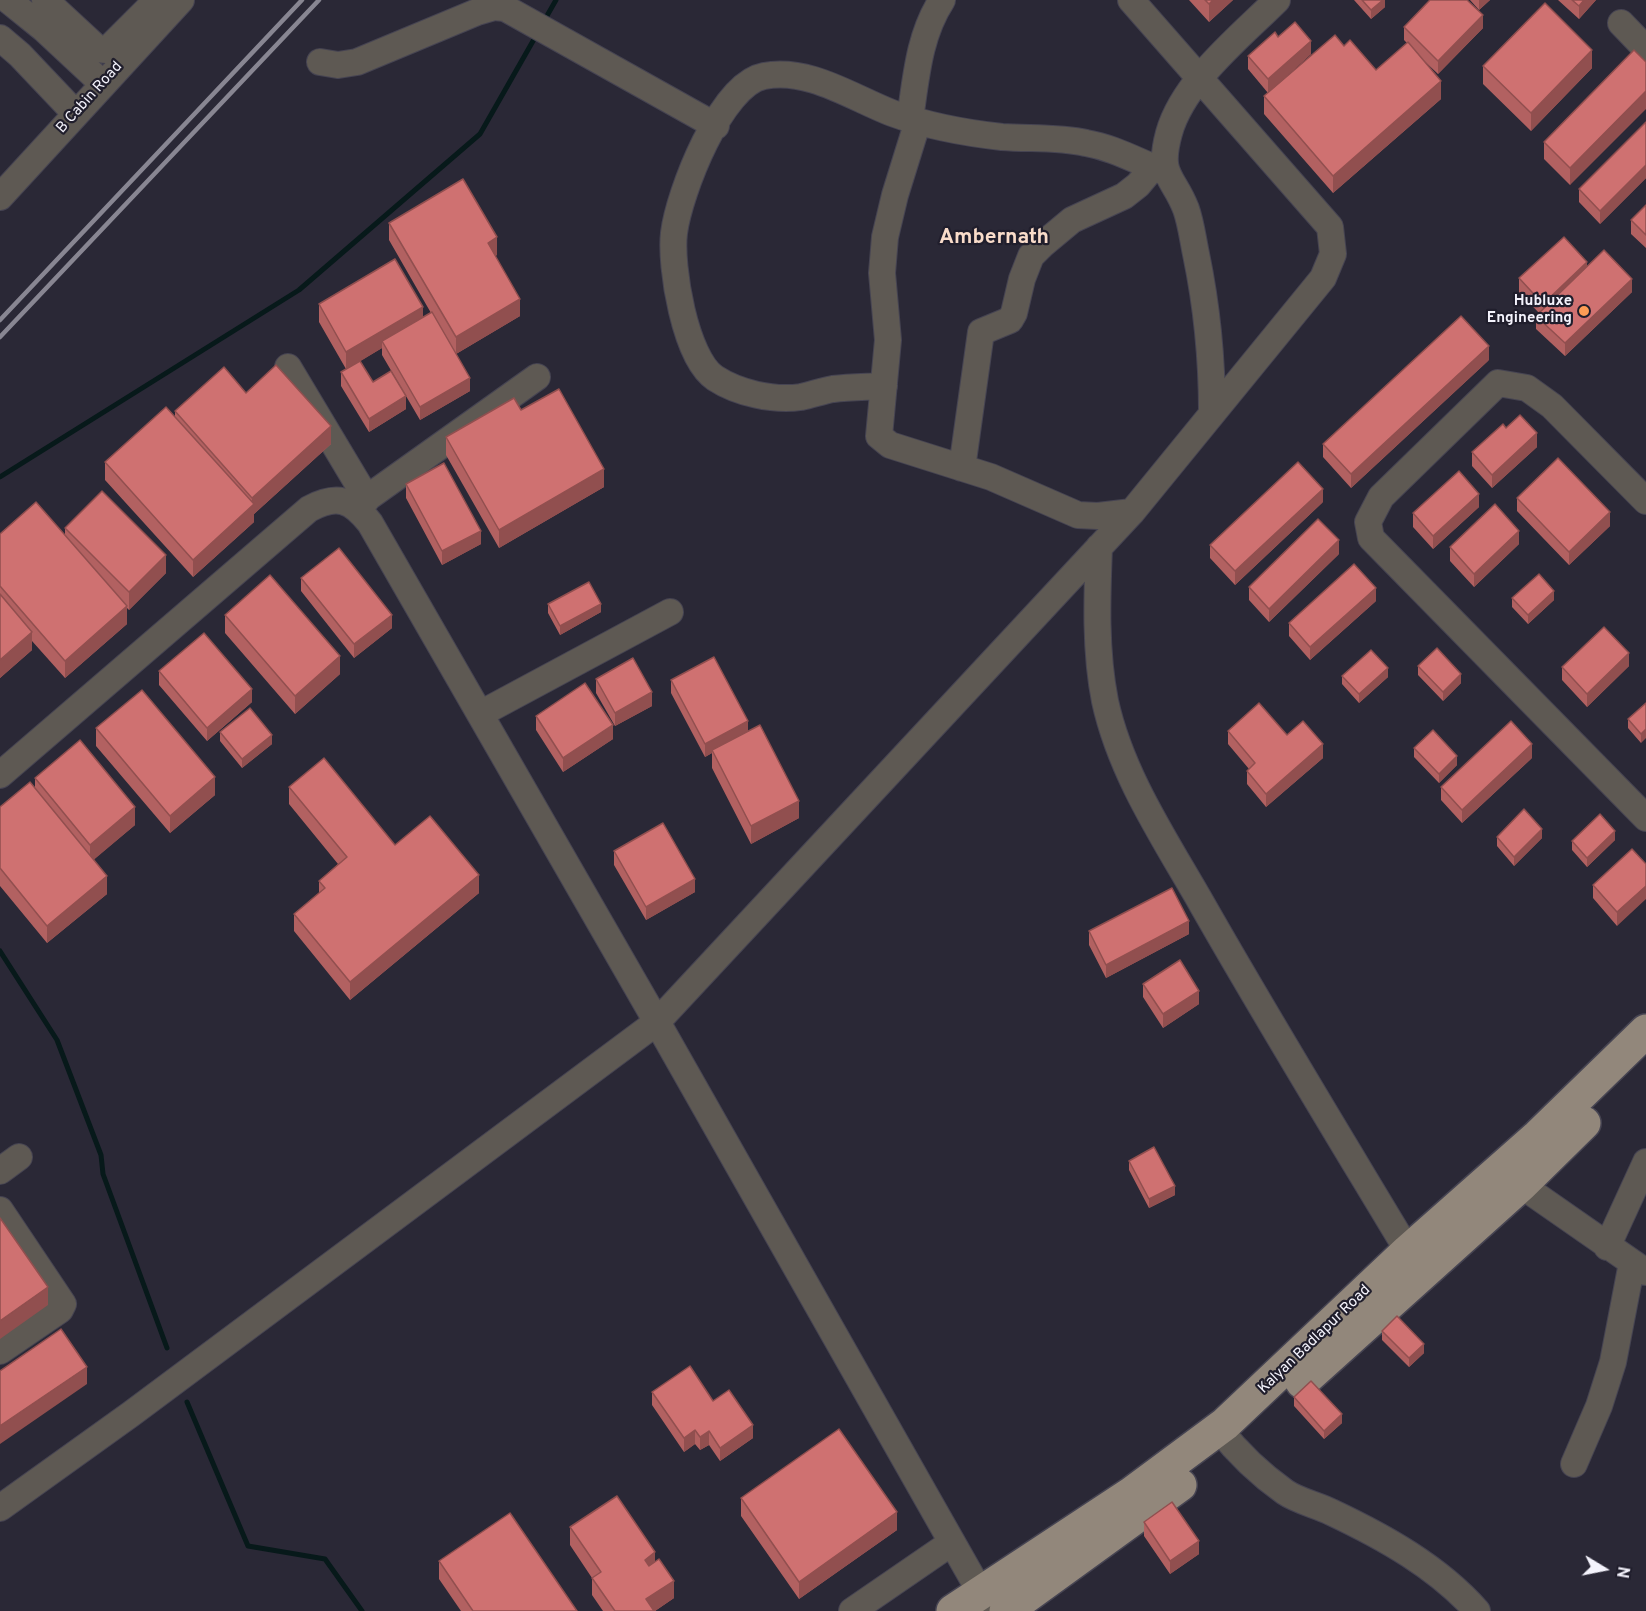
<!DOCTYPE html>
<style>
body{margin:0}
#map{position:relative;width:1646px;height:1611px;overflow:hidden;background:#2a2836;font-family:Overpass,sans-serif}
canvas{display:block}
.north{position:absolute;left:1574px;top:1539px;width:60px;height:60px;-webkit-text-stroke:4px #201e2c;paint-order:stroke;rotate:100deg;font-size:16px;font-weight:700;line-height:24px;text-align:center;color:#f4f3fc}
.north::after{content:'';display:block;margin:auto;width:21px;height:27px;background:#f4f3fc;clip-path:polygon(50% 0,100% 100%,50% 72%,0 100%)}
</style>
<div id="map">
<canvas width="1646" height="1611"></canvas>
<div class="north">N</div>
</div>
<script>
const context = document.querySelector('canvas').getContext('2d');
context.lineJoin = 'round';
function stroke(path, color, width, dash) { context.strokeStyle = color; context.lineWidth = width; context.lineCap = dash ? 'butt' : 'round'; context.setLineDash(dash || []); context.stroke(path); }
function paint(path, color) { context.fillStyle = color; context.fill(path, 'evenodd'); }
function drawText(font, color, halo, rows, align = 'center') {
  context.font = font + ' Overpass,sans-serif'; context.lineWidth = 4.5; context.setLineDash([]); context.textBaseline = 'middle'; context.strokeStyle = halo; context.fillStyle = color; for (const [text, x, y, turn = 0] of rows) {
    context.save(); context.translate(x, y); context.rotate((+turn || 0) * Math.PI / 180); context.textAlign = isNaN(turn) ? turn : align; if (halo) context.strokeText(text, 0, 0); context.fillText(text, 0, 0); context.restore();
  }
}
const stream = new Path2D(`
 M 544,21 L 556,0
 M 0,477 L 299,290 L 480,134 L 537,34
 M 0,951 L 57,1040 L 101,1155 L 103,1174 L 167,1348
 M 187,1402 L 248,1546 L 325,1559 L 362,1611`);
const minor = new Path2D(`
 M 8,0 L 44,29 L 103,84
 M 45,0 L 98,49 L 107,50 L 157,0
 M 1621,23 L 1646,49
 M 0,38 L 20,55 L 76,114
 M 320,62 L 338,65 L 357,62 L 477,12 L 494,7 L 505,8 L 716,126
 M 910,119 C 916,78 919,35 942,0
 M 918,121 L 895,195 L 885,237 L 882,273 L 888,340 L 879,436 L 890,445 L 991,477 L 1078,515 L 1098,516 L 1132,512
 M 0,197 L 181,0
 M 288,367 L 367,499
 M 884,386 C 867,387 849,387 833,389 C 822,391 811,395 801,397 C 773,401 738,393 715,378 C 685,358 670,266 674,233 C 679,193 721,84 764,76 C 808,67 853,98 892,113 C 927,126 966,133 1002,137 C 1030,139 1059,137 1086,143 C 1115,148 1138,162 1165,172
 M 1212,412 C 1212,359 1207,307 1196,254 C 1193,240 1191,223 1186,209 C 1173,175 1157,177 1169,133 C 1183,82 1241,36 1277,0
 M 962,468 L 981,332 L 1010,320 L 1014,313 L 1022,279 L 1031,256 L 1042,245 L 1072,220 L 1124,196 L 1138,185 L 1153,167
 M 1646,501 L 1552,406 L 1527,388 L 1498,383 L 1381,497 L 1368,522 L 1371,538 L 1646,818
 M 356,506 L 537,377
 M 1099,547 C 1097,598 1095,651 1105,701 C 1121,775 1166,841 1203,906 C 1272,1027 1345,1146 1417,1266
 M 482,713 L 670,612
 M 0,775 L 309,509 C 337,494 351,499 370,523 L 657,1022 L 1132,512 L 1323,278 L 1333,254 L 1330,227 L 1131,0
 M 0,1171 L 19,1157
 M 1521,1185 L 1646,1272
 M 0,1210 L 63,1304 L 60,1310 L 0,1351
 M 1607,1247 L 1646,1162
 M 1219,1429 C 1237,1452 1261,1475 1285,1492 C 1298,1501 1317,1505 1331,1512 C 1384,1537 1438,1567 1477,1611
 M 1574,1464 L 1599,1406 L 1613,1362 L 1632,1263
 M 0,1508 L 131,1414 L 657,1022 L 991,1611
 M 852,1611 L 951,1543`);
const major = new Path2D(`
 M 1302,1382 L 1521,1185 L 1584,1123
 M 953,1611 L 1132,1493 L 1225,1424 L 1408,1251 L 1538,1136 L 1646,1031
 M 1006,1611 L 1180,1485`);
const rail = new Path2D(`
 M 0,320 L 302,0
 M 0,337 L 319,0`);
const wall = new Path2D(`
 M 1189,0 L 1233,0 L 1209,22 Z
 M 1354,0 L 1385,0 L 1385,7 L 1371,19 Z
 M 1470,0 L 1490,0 L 1479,10 Z
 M 1558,0 L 1596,0 L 1579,19 Z
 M 1404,27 L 1483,28 L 1438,74 L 1419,56 L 1441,99 L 1333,193 L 1264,114 L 1264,96 L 1344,46 L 1376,70 L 1407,43 L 1404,40 Z
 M 1278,37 L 1311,54 L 1268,93 L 1248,69 L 1248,56 Z
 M 1634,50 L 1570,185 L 1544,159 L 1544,142 Z
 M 1483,66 L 1592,68 L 1531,131 L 1483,84 Z
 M 1646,122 L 1646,178 L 1600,224 L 1579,202 L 1579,189 Z
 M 1646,205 L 1646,248 L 1631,234 L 1631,220 Z
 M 389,223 L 497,255 L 495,256 L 520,316 L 456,354 L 470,391 L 420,420 L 382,355 L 382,348 L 360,361 L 373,382 L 406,409 L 369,432 L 341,386 L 341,372 L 346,369 L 319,322 L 319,304 L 423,318 L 431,313 L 389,240 Z
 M 1587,266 L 1632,292 L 1565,356 L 1536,329 L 1536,316 L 1539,313 L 1519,292 L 1519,278 Z
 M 1489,360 L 1351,488 L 1323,457 L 1323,444 Z
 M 246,393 L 331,444 L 254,514 L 254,522 L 193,577 L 105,480 L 105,462 L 175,417 L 175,411 Z
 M 521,410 L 604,487 L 499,548 L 446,455 L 446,437 Z
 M 1506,428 L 1537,447 L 1492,488 L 1472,466 L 1472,452 Z
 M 406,484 L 481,544 L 442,565 L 406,498 Z
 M 1517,498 L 1610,526 L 1569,565 L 1517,511 Z
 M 1323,502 L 1235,585 L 1210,558 L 1210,545 Z
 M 1479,507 L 1433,549 L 1413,527 L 1413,513 Z
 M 65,528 L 166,573 L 129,610 L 127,608 L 127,624 L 65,678 L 32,641 L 32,650 L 0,678 L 0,534 L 65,535 Z
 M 1519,544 L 1474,587 L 1450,561 L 1450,547 Z
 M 1339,554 L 1269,622 L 1249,600 L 1249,587 Z
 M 301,578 L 392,628 L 354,658 L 301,591 Z
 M 1512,598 L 1554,600 L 1528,624 L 1512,607 Z
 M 1376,601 L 1310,660 L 1289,636 L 1289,623 Z
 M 548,604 L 601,612 L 560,635 L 548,613 Z
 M 225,615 L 340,674 L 295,714 L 225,633 Z
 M 1418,666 L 1461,683 L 1443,701 L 1418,675 Z
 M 1629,666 L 1587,707 L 1562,680 L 1562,667 Z
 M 159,671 L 252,702 L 207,741 L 159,685 Z
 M 1342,676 L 1388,677 L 1359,703 L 1342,684 Z
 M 596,679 L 652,706 L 615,726 L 596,693 Z
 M 671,680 L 748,732 L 799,818 L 751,844 L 712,768 L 712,753 L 705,757 L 671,693 Z
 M 1646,703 L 1641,743 L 1628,728 L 1628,719 Z
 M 536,716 L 613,739 L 563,772 L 536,730 Z
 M 96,728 L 215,795 L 170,833 L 96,746 Z
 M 1228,731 L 1287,735 L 1323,758 L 1266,807 L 1247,784 L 1247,771 L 1249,769 L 1228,744 Z
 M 220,732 L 272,744 L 242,768 L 220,741 Z
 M 1414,748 L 1457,765 L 1439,783 L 1414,757 Z
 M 1532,758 L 1462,823 L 1441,800 L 1441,787 Z
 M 35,778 L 135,825 L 94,859 L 107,894 L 47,943 L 0,886 L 0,807 L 35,787 Z
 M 289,787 L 479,893 L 350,1000 L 294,931 L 294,914 L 319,893 L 319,881 L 338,864 L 289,804 Z
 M 1497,837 L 1542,838 L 1514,866 L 1497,846 Z
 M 1615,840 L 1587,867 L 1572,850 L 1572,841 Z
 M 1632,849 L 1617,926 L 1593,898 L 1593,885 Z
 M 614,851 L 695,892 L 646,920 L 614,865 Z
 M 1089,931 L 1189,934 L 1106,978 L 1089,945 Z
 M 1143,984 L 1199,1004 L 1163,1028 L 1143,997 Z
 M 1129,1161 L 1175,1195 L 1149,1208 L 1129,1170 Z
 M 1382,1331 L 1424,1353 L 1409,1367 L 1382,1340 Z
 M 652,1392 L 713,1401 L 753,1438 L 720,1461 L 709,1445 L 700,1450 L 695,1444 L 684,1452 L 652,1405 Z
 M 1294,1397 L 1342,1423 L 1324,1439 L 1294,1406 Z
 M 741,1498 L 897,1530 L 799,1599 L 741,1516 Z
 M 1144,1522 L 1199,1554 L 1170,1574 L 1144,1536 Z
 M 570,1527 L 655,1562 L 674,1598 L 655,1611 L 603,1611 L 592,1595 L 592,1578 L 570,1545 Z
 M 439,1561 L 577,1611 L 461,1611 L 439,1579 Z`);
const shadedWall = new Path2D(`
 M 1213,0 L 1233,0 L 1209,22 L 1209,4 Z
 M 1383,0 L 1385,0 L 1385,7 L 1371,19 L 1371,10 Z
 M 1479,0 L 1490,0 L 1479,10 Z
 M 1584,0 L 1596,0 L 1579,19 L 1579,6 Z
 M 1483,15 L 1483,28 L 1438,74 L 1438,61 Z
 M 1311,41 L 1311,54 L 1268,93 L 1268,79 Z
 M 1592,50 L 1592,68 L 1531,131 L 1531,113 Z
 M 1441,81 L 1441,99 L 1333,193 L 1333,176 Z
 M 1646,91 L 1646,109 L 1570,185 L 1570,168 Z
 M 1646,165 L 1646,178 L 1600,224 L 1600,211 Z
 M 497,237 L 497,255 L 488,260 L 488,243 Z
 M 1587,262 L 1587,276 L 1543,318 L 1543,304 Z
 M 1632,279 L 1632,292 L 1565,356 L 1565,343 Z
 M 520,299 L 520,316 L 456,354 L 456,337 Z
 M 423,307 L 423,324 L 382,341 L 382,348 L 346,370 L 346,352 Z
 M 1489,346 L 1489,360 L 1351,488 L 1351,474 Z
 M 470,378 L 470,391 L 420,420 L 420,407 Z
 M 406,396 L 406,409 L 369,432 L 369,419 Z
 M 331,426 L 331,444 L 254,514 L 254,522 L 193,577 L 193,560 L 252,506 L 252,498 Z
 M 1537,433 L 1537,447 L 1492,488 L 1492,475 Z
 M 604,469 L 604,487 L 499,548 L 499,530 Z
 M 1323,489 L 1323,502 L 1235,585 L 1235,571 Z
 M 1479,494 L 1479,507 L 1433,549 L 1433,536 Z
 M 1610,512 L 1610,526 L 1569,565 L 1569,552 Z
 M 481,531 L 481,544 L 442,565 L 442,551 Z
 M 1519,531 L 1519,544 L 1474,587 L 1474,574 Z
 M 1339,540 L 1339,554 L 1269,622 L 1269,609 Z
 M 166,555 L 166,573 L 129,610 L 129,592 Z
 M 1376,588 L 1376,601 L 1310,660 L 1310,647 Z
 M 1554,591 L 1554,600 L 1528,624 L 1528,615 Z
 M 601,604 L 601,612 L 560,635 L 560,626 Z
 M 127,606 L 127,624 L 65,678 L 65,661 Z
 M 392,615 L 392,628 L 354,658 L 354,644 Z
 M 32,632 L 32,650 L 0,678 L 0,660 Z
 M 1629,653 L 1629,666 L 1587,707 L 1587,694 Z
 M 340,656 L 340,674 L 295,714 L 295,696 Z
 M 1388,668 L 1388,677 L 1359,703 L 1359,694 Z
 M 1461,674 L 1461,683 L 1443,701 L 1443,692 Z
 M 252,689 L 252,702 L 207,741 L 207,728 Z
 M 652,692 L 652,706 L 615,726 L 615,713 Z
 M 748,721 L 748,734 L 712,750 L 712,753 L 705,757 L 705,744 Z
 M 613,725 L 613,739 L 563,772 L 563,758 Z
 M 1646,729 L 1646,738 L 1641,743 L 1641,734 Z
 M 272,735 L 272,744 L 242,768 L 242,759 Z
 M 1323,744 L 1323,758 L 1266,807 L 1266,794 Z
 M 1532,744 L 1532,758 L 1462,823 L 1462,810 Z
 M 1457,756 L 1457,765 L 1439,783 L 1439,774 Z
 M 215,777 L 215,795 L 170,833 L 170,816 Z
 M 799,801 L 799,818 L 751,844 L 751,826 Z
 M 135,807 L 135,825 L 90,863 L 90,845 Z
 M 1542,829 L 1542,838 L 1514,866 L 1514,857 Z
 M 1615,831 L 1615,840 L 1587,867 L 1587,858 Z
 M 479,875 L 479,893 L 350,1000 L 350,982 Z
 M 107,876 L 107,894 L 47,943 L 47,926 Z
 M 695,879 L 695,892 L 646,920 L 646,907 Z
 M 1646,886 L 1646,899 L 1617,926 L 1617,912 Z
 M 1189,921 L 1189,934 L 1106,978 L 1106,965 Z
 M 1199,991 L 1199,1004 L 1163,1028 L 1163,1014 Z
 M 1175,1186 L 1175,1195 L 1149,1208 L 1149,1199 Z
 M 48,1287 L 48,1305 L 0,1339 L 0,1321 Z
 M 1424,1344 L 1424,1353 L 1409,1367 L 1409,1358 Z
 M 87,1367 L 87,1384 L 0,1444 L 0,1426 Z
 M 1342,1414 L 1342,1423 L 1324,1439 L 1324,1431 Z
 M 753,1425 L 753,1438 L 720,1461 L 720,1448 Z
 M 695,1430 L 695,1444 L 684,1452 L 684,1438 Z
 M 709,1431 L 709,1445 L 700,1450 L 700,1437 Z
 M 897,1512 L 897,1530 L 799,1599 L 799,1582 Z
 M 1199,1541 L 1199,1554 L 1170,1574 L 1170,1561 Z
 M 655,1552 L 655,1570 L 645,1577 L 645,1560 Z
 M 674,1581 L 674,1598 L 655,1611 L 646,1611 L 646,1599 Z`);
const building = new Path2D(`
 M 1205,0 L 1213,0 L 1209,4 Z
 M 1362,0 L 1383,0 L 1371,10 Z
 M 1430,0 L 1467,0 L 1483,15 L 1438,61 L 1404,27 Z
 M 1572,0 L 1584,0 L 1579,6 Z
 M 1545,3 L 1592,50 L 1531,113 L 1483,66 Z
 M 1295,22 L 1311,41 L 1268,79 L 1248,56 L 1275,32 L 1278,37 Z
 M 1335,35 L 1344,46 L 1350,40 L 1376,70 L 1408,42 L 1441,81 L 1333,176 L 1264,96 Z
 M 1634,50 L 1646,62 L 1646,91 L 1570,168 L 1544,142 Z
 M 1646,122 L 1646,165 L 1600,211 L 1579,189 Z
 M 463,179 L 497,237 L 488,243 L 520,299 L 456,337 L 389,223 Z
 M 1646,205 L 1646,235 L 1631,220 Z
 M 1564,237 L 1587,262 L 1543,304 L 1519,278 Z
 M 1604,250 L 1632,279 L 1565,343 L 1536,316 Z
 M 395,259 L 423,307 L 346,352 L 319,304 Z
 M 432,312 L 470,378 L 420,407 L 382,341 Z
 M 1461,316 L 1489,346 L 1351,474 L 1323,444 Z
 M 360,361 L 373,382 L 391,371 L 406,396 L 369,419 L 341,372 Z
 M 276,365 L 331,426 L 252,498 L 175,411 L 224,367 L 246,393 Z
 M 559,389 L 604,469 L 499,530 L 446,437 L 514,398 L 521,410 Z
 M 166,407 L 254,504 L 193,560 L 105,462 Z
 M 1520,415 L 1537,433 L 1492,475 L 1472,452 L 1503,424 L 1506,428 Z
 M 1558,458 L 1610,512 L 1569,552 L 1517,498 Z
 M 1298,462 L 1323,489 L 1235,571 L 1210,545 Z
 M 444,463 L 481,531 L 442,551 L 406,484 Z
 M 1459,471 L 1479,494 L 1433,536 L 1413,513 Z
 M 102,491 L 166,555 L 129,592 L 65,528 Z
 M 36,502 L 127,606 L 65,661 L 0,586 L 0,534 Z
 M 1495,504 L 1519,531 L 1474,574 L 1450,547 Z
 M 1318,519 L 1339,540 L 1269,609 L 1249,587 Z
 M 339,548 L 392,615 L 354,644 L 301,578 Z
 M 1354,564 L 1376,588 L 1310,647 L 1289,623 Z
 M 1539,574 L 1554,591 L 1528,615 L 1512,598 Z
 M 270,575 L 340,656 L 295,696 L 225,615 Z
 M 589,582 L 601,604 L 560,626 L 548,604 Z
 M 0,594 L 32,632 L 0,660 Z
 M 1604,627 L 1629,653 L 1587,694 L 1562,667 Z
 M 204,633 L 252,689 L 207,728 L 159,671 Z
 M 1437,648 L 1461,674 L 1443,692 L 1418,666 Z
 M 1371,650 L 1388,668 L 1359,694 L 1342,676 Z
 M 714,657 L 748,721 L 705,744 L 671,680 Z
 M 633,658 L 652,692 L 615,713 L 596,679 Z
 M 585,683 L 613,725 L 563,758 L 536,716 Z
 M 142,690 L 215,777 L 170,816 L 96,728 Z
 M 1259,703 L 1287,735 L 1303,721 L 1323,744 L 1266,794 L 1247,771 L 1255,763 L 1228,731 Z
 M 1646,703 L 1646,729 L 1641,734 L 1628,719 Z
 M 250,708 L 272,735 L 242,759 L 220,732 Z
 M 1511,721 L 1532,744 L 1462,810 L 1441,787 Z
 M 760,725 L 799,801 L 751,826 L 712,750 Z
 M 1433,730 L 1457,756 L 1439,774 L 1414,748 Z
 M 80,740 L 135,807 L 90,845 L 35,778 Z
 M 324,758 L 395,845 L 430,816 L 479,875 L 350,982 L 294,914 L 325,888 L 319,881 L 347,857 L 289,787 Z
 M 30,782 L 107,876 L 47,926 L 0,868 L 0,807 Z
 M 1524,809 L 1542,829 L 1514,857 L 1497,837 Z
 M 1600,814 L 1615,831 L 1587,858 L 1572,841 Z
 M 663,823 L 695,879 L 646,907 L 614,851 Z
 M 1632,849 L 1646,864 L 1646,886 L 1617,912 L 1593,885 Z
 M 1172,888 L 1189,921 L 1106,965 L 1089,931 Z
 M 1180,960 L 1199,991 L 1163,1014 L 1143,984 Z
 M 1154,1147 L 1175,1186 L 1149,1199 L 1129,1161 Z
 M 0,1218 L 48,1287 L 0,1321 Z
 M 1397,1316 L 1424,1344 L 1409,1358 L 1382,1331 Z
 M 61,1329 L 87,1367 L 0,1426 L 0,1371 Z
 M 690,1366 L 713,1401 L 729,1390 L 753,1425 L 720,1448 L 709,1431 L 700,1437 L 695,1430 L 684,1438 L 652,1392 Z
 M 1311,1381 L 1342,1414 L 1324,1431 L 1294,1397 Z
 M 839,1429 L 897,1512 L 799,1582 L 741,1498 Z
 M 617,1496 L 655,1552 L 645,1560 L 649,1566 L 659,1559 L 674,1581 L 646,1599 L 654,1611 L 615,1611 L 592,1578 L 601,1572 L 570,1527 Z
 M 1172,1502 L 1199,1541 L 1170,1561 L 1144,1522 Z
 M 510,1513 L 577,1611 L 473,1611 L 439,1561 Z`);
const markers = [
 [1584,311,6,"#fd9c55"]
];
const streetNames = [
 ["B Cabin Road",90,98,-48],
 ["Kalyan Badlapur Road",1315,1340,-44]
];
const poiNames = [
 ["Hubluxe",1572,302],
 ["Engineering",1572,319]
];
const districtNames = [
 ["Ambernath",994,239]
];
stroke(stream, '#07191a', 5);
stroke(minor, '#464452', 28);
stroke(major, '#464452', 36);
stroke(minor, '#5e5953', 26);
stroke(major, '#92877b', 33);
stroke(rail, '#888692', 4.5);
paint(wall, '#b26161');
paint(shadedWall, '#914f4f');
paint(building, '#cf7171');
stroke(building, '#914f4f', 1.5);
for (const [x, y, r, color] of markers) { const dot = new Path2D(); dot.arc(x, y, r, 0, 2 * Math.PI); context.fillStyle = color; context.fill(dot); stroke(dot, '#201e2c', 2); }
drawText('15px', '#f4f3fc', '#201e2c', streetNames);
drawText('bold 15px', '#f4f3fc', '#201e2c', poiNames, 'right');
drawText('bold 21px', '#f9dcca', '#201e2c', districtNames);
</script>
